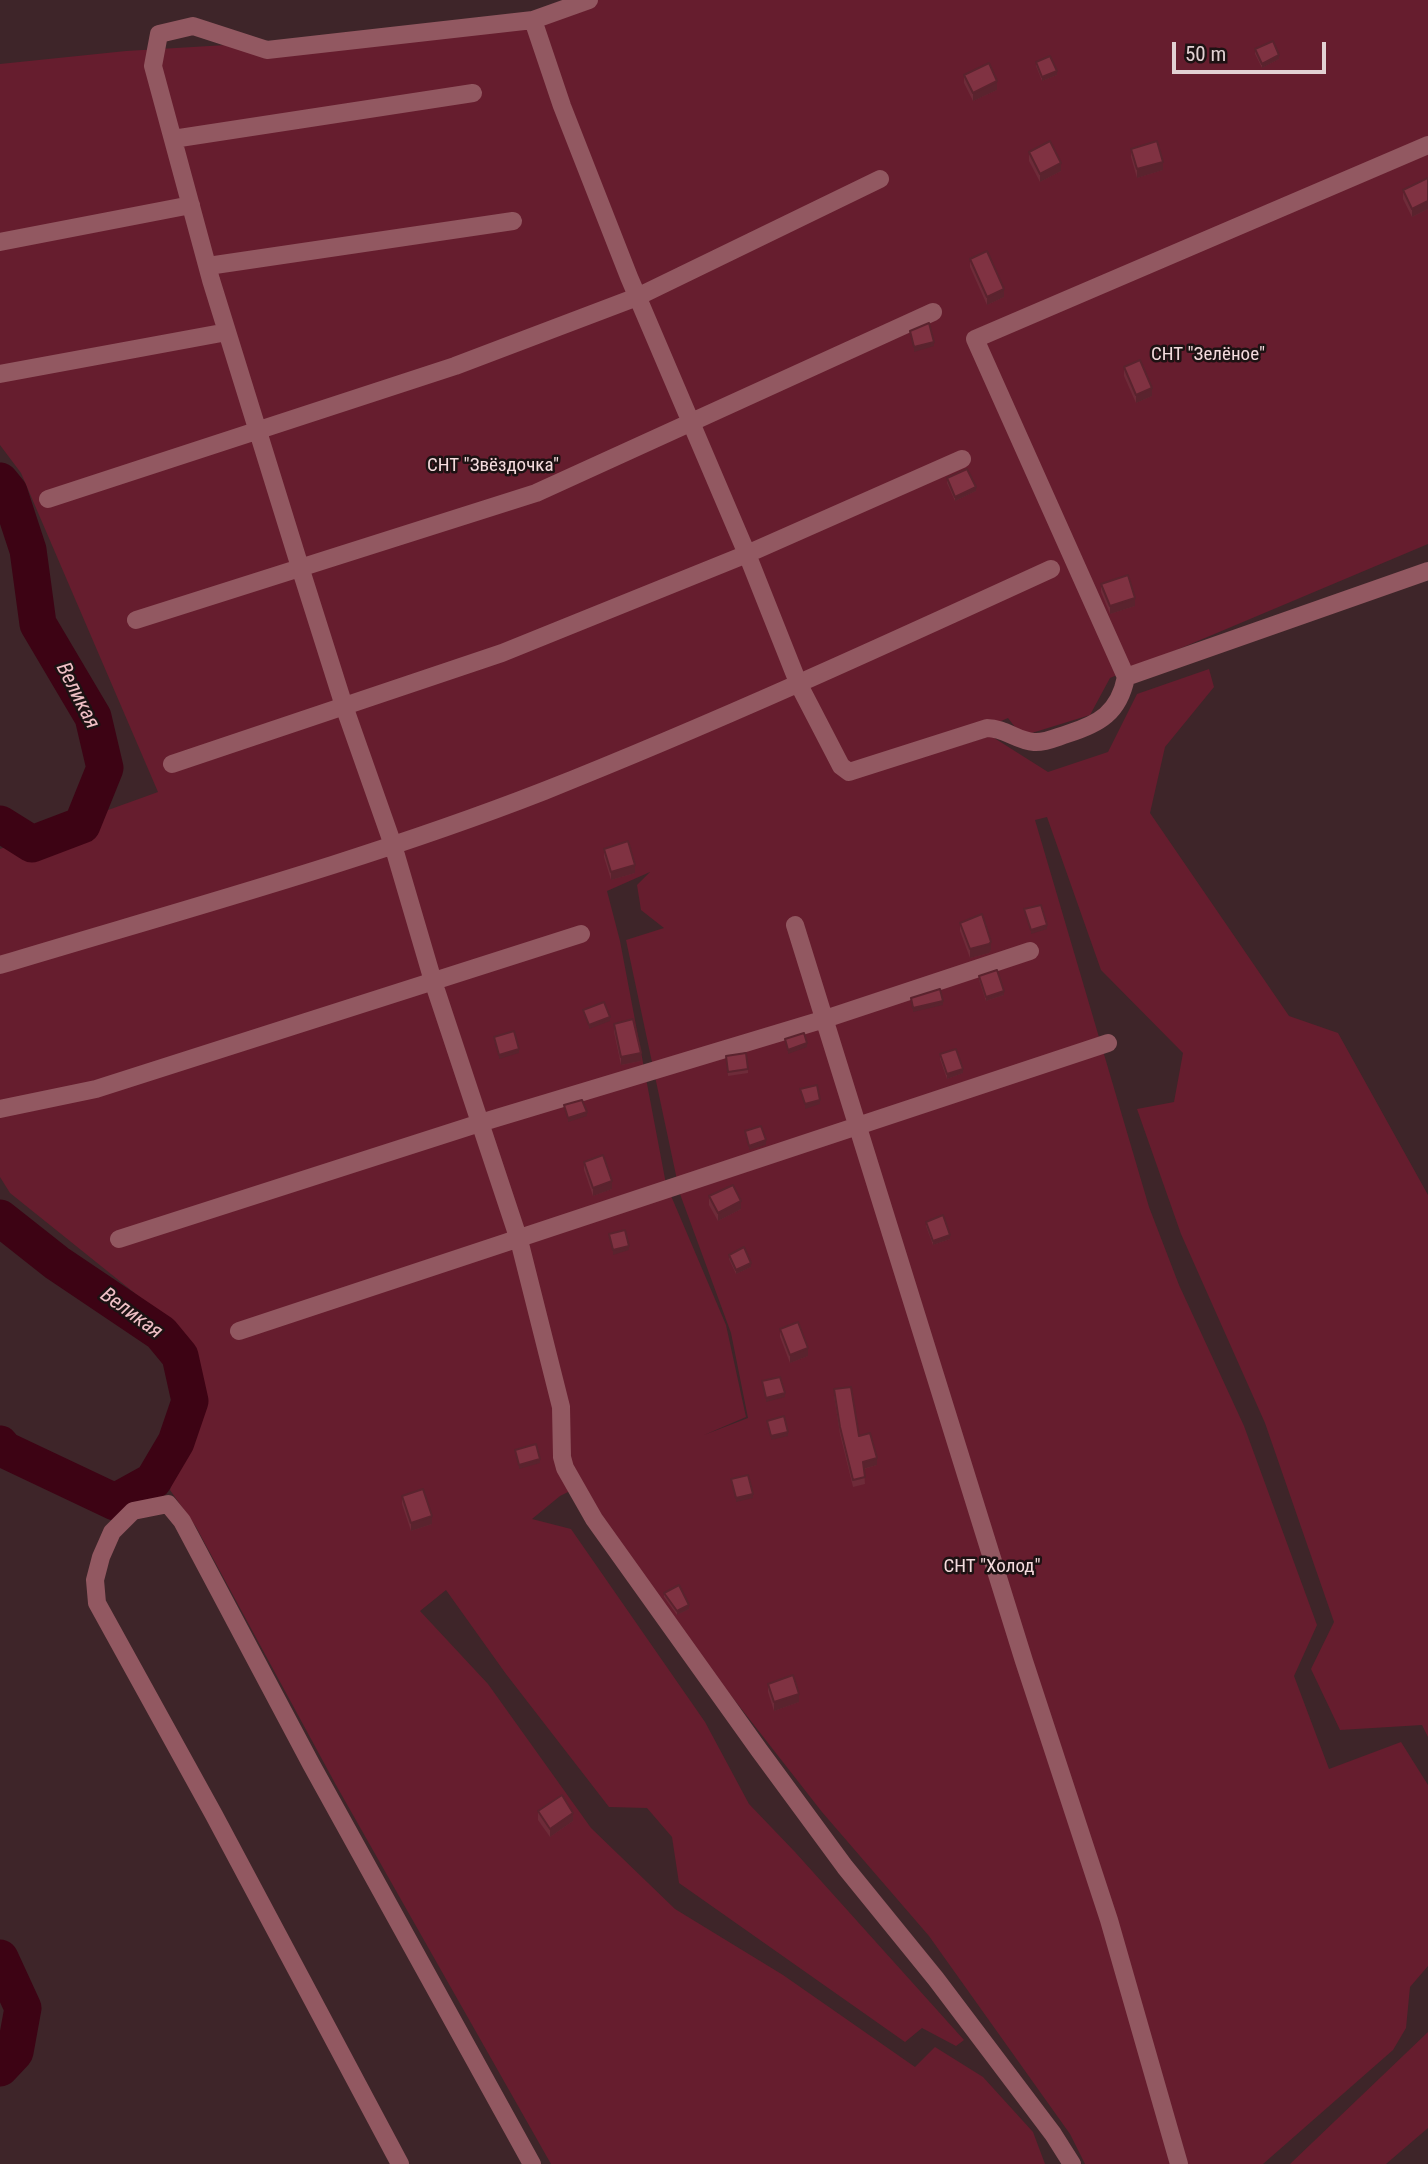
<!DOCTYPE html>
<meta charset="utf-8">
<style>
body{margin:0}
#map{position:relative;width:1428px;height:2164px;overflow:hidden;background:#3e2529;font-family:"Roboto Condensed",sans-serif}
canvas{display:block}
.scale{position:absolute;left:1172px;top:42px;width:154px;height:32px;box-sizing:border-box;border:4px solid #e2d1d3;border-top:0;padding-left:9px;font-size:21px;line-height:24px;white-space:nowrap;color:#e2d1d3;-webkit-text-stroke:5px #1d1213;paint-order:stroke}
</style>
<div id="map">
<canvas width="1428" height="2164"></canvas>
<div class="scale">50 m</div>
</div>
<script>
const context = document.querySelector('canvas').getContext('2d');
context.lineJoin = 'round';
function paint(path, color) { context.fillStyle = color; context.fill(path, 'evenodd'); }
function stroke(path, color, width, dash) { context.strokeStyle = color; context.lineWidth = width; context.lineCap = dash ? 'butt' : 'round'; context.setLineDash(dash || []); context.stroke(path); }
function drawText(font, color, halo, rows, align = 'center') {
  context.font = font + ' "Roboto Condensed",sans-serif'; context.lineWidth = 5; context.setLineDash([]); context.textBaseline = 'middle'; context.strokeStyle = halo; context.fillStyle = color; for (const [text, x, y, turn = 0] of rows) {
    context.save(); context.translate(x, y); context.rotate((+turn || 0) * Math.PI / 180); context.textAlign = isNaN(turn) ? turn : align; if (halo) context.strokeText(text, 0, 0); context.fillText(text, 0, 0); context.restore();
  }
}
const green = new Path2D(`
 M 589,0 L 1428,0 L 1428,544 L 1110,678 L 1090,715 L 1022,736 L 1008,718 L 911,760 L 991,736 L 1048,772 L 1108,752 L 1137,694 L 1209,669 L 1214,687 L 1165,747 L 1150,813 L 1289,1016 L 1338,1033 L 1428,1195 L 1428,1737 L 1422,1725 L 1340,1730 L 1311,1669 L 1334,1622 L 1265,1423 L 1181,1234 L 1137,1109 L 1174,1102 L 1183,1053 L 1101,970 L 1047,817 L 1035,820 L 1149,1207 L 1179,1285 L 1244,1426 L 1317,1625 L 1294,1676 L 1329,1769 L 1401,1742 L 1428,1785 L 1428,1966 L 1410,1987 L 1406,2028 L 1393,2050 L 1263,2164 L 1085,2164 L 1070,2134 L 929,1936 L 822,1812 L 650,1592 L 580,1486 L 560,1496 L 532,1519 L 571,1529 L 705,1722 L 749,1804 L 795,1852 L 964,2040 L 956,2046 L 922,2028 L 905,2042 L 679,1883 L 672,1837 L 647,1808 L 609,1807 L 506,1674 L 446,1590 L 420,1611 L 488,1684 L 591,1828 L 675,1909 L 783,1975 L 915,2067 L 935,2047 L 983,2077 L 1033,2132 L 1045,2164 L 551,2164 L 336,1785 L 196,1527 L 170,1490 L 200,1389 L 182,1331 L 10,1193 L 0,1177 L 0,849 L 158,792 L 21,473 L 0,445 L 0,64 L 126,51 L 509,28 ZM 650,872 L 637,885 L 641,910 L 664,928 L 626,940 L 680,1194 L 731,1333 L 748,1418 L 704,1435 L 746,1417 L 726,1325 L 666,1184 L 620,941 L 607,891 Z
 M 1428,2032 L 1428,2128 L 1386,2164 L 1290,2164 Z`);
const river = new Path2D(`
 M 0,481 L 9,492 L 28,550 L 38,624 L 93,717 L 105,768 L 82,825 L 32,844 L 0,824
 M 0,1218 L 57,1263 L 161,1333 L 180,1356 L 190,1401 L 176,1442 L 153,1481 L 115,1502 L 5,1450 L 0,1444
 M 0,1958 L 23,2008 L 15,2052 L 0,2068`);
const minor = new Path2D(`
 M 589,0 L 533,20 L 267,50 L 193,26 L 159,34 L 153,66 L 211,280 L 300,567 L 344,706 L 393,845 L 433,981 L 519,1240 L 561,1407 L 562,1457 L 565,1468 L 594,1519 L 759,1750 L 845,1867 L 936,1979 L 1053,2134 L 1072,2164
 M 533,20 L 562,106 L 629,277 L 747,554 L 799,685 L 841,766 L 849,772 L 987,728 C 1005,728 1017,741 1034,742 C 1045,743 1057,737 1067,734 C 1099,724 1119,713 1126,677 L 1428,571
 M 173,139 L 473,93
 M 0,242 L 191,205
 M 208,266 L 513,221
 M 0,374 L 227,332
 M 48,499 L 455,366 L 637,297 L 880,179
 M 136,620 L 536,493 L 933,312
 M 1126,677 L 975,339 L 1428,145
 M 172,764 L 502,653 L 747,554 L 962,459
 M 795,925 L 1024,1661 L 1109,1920 L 1179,2164
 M 0,965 C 182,910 367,860 544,791 C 715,723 883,646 1051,569
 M 0,1109 L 96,1089 L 581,934
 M 119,1239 L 480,1123 L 825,1019 L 1030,951
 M 239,1331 L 1108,1043
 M 400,2164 L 214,1815 L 97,1603 L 95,1580 L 101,1557 L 112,1532 L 133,1511 L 168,1504 L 182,1521 L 311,1764 L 532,2164`);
const wall = new Path2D(`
 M 1255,49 L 1279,59 L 1262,68 L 1255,54 Z
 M 1036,62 L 1057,75 L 1042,81 L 1036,66 Z
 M 964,75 L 997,90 L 973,101 L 964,83 Z
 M 1131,149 L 1163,170 L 1137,178 L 1131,157 Z
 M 1029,152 L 1061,171 L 1040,182 L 1029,161 Z
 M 1428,179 L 1428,209 L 1412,217 L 1403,199 L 1403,190 Z
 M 970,259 L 1004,297 L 987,305 L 970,267 Z
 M 1124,367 L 1152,396 L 1136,403 L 1124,376 Z
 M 947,478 L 976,491 L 955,501 L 947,483 Z
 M 1101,584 L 1135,606 L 1110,614 L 1101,592 Z
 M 604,849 L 635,873 L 611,880 L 604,857 Z
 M 960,923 L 991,950 L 989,953 L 970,958 L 960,931 Z
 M 979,976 L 1004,995 L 986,1001 L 979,980 Z
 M 614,1024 L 641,1061 L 621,1065 L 614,1032 Z
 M 940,1054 L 963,1073 L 947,1079 L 940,1059 Z
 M 726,1056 L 748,1069 L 748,1073 L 728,1076 Z
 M 584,1162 L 612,1189 L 593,1196 L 584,1170 Z
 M 709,1196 L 741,1209 L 718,1221 L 709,1205 Z
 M 926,1222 L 950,1239 L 933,1245 L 926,1226 Z
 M 729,1255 L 751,1267 L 736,1274 L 729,1259 Z
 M 780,1329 L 808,1356 L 790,1363 L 780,1337 Z
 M 834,1389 L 859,1436 L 877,1465 L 864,1469 L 865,1484 L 853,1487 L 840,1434 L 834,1396 Z
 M 402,1496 L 432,1524 L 411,1531 L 402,1504 Z
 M 664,1593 L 689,1609 L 677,1615 L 664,1597 Z
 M 768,1684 L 799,1702 L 774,1711 L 768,1692 Z
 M 538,1811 L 573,1821 L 550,1837 L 538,1820 Z`);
const shadedWall = new Path2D(`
 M 1279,55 L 1279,59 L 1262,68 L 1262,64 Z
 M 1057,71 L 1057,75 L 1042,81 L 1042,77 Z
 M 997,81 L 997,90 L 973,101 L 973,93 Z
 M 1163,162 L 1163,170 L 1137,178 L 1137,169 Z
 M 1061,163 L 1061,171 L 1040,182 L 1040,174 Z
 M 1428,201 L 1428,209 L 1412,217 L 1412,209 Z
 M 1004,289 L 1004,297 L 987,305 L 987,297 Z
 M 934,342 L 934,346 L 914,352 L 914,347 Z
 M 1152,388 L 1152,396 L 1136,403 L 1136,395 Z
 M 976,487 L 976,491 L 955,501 L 955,497 Z
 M 1135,598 L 1135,606 L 1110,614 L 1110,606 Z
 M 635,865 L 635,873 L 611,880 L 611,872 Z
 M 1047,925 L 1047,929 L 1031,934 L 1031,930 Z
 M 991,942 L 991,950 L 989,953 L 970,958 L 970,949 Z
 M 1004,991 L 1004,995 L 986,1001 L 986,997 Z
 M 943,1001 L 943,1005 L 913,1012 L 913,1008 Z
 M 610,1017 L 610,1021 L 589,1029 L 589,1025 Z
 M 807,1043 L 807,1047 L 788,1054 L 788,1050 Z
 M 519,1049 L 519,1053 L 499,1059 L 499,1055 Z
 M 641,1053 L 641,1061 L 621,1065 L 621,1057 Z
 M 963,1069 L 963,1073 L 947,1079 L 947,1074 Z
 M 820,1100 L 820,1104 L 805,1109 L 805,1104 Z
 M 587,1112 L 587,1116 L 568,1122 L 568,1118 Z
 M 766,1140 L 766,1145 L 749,1150 L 749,1146 Z
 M 612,1181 L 612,1189 L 593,1196 L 593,1188 Z
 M 741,1201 L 741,1209 L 718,1221 L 718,1213 Z
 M 950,1235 L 950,1239 L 933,1245 L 933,1241 Z
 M 629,1246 L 629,1250 L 613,1255 L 613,1250 Z
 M 751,1263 L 751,1267 L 736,1274 L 736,1270 Z
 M 808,1348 L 808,1356 L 790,1363 L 790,1355 Z
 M 785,1393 L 785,1397 L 766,1402 L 766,1398 Z
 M 788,1432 L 788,1436 L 771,1440 L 771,1436 Z
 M 877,1458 L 877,1465 L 863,1469 L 863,1462 Z
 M 540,1459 L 540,1463 L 519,1469 L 519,1465 Z
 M 753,1494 L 753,1498 L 736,1502 L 736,1498 Z
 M 432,1516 L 432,1524 L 411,1531 L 411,1523 Z
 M 689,1605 L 689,1609 L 677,1615 L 677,1611 Z
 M 799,1694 L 799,1702 L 774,1711 L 774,1702 Z
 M 573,1813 L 573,1821 L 550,1837 L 550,1829 Z`);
const building = new Path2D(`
 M 1273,41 L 1279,55 L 1262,64 L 1255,49 Z
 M 1050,56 L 1057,71 L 1042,77 L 1036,62 Z
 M 989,63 L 997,81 L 973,93 L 964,75 Z
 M 1050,141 L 1061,163 L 1040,174 L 1029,152 Z
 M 1157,141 L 1163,162 L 1137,169 L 1131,149 Z
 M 1428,178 L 1428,201 L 1412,209 L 1403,190 Z
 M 987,251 L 1004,289 L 987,297 L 970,259 Z
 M 929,323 L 934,342 L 914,347 L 910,331 Z
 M 1140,360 L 1152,388 L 1136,395 L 1124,367 Z
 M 967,469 L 976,487 L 955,497 L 947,478 Z
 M 1128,575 L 1135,598 L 1110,606 L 1101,584 Z
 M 628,841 L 635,865 L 611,872 L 604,849 Z
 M 1041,905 L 1047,925 L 1031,930 L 1024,909 Z
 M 982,914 L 991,942 L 989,944 L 970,949 L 960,923 Z
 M 997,970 L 1004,991 L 986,997 L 979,976 Z
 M 940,989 L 943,1001 L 913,1008 L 911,998 Z
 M 604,1002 L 610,1017 L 589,1025 L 583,1010 Z
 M 633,1019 L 641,1053 L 621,1057 L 614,1024 Z
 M 514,1031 L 519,1049 L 499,1055 L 494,1037 Z
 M 804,1033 L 807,1043 L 788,1050 L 785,1039 Z
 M 956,1049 L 963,1069 L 947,1074 L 940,1054 Z
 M 746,1053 L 748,1069 L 728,1072 L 726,1056 Z
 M 817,1085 L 820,1100 L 805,1104 L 800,1089 Z
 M 582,1100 L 587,1112 L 568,1118 L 564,1105 Z
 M 761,1126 L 766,1140 L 749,1146 L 745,1131 Z
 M 603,1155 L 612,1181 L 593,1188 L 584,1162 Z
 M 733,1185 L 741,1201 L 718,1213 L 709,1196 Z
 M 943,1215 L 950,1235 L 933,1241 L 926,1222 Z
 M 625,1230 L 629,1246 L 613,1250 L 609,1234 Z
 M 744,1247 L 751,1263 L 736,1270 L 729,1255 Z
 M 798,1322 L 808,1348 L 790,1355 L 780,1329 Z
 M 780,1377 L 785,1393 L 766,1398 L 762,1381 Z
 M 851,1387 L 859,1436 L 870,1433 L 877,1458 L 863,1462 L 865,1477 L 853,1480 L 840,1427 L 834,1389 Z
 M 784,1416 L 788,1432 L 771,1436 L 767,1421 Z
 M 536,1444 L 540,1459 L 519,1465 L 515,1450 Z
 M 748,1475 L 753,1494 L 736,1498 L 731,1479 Z
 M 423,1489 L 432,1516 L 411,1523 L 402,1496 Z
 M 679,1585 L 689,1605 L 677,1611 L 664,1593 Z
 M 793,1675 L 799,1694 L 774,1702 L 768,1684 Z
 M 562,1795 L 573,1813 L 550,1829 L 538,1811 Z`);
const parkNames = [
 ["СНТ \"Зелёное\"",1208,355],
 ["СНТ \"Звёздочка\"",493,466],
 ["СНТ \"Холод\"",992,1567]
];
const waterNames = [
 ["Великая",77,696,63],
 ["Великая",131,1314,36]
];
paint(green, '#661d2e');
stroke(river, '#3d0314', 37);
stroke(minor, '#925861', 18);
paint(wall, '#6e2b39');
paint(shadedWall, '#5a232e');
paint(building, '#803242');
stroke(building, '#5a232e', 2);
drawText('19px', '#f4dbdd', '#1d1213', parkNames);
drawText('italic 21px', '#f0c0c6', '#1d1213', waterNames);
</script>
